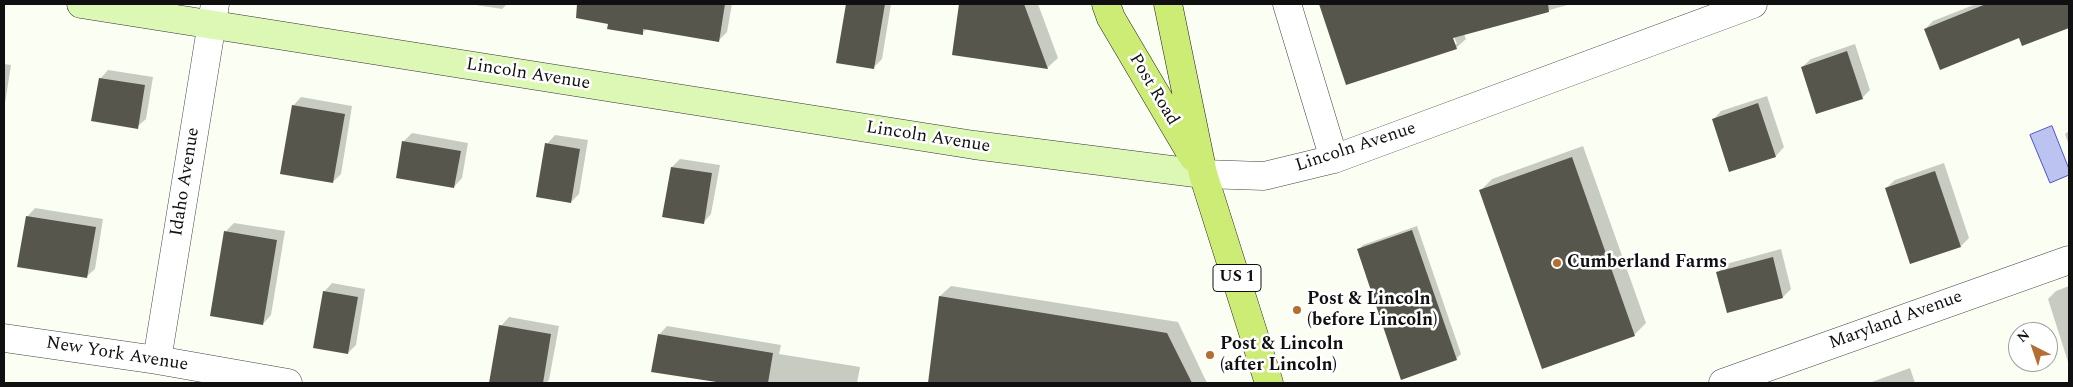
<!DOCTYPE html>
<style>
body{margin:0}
#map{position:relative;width:2073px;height:387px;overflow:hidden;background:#fbfef3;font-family:Spectral,serif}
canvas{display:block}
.frame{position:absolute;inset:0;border:5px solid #101010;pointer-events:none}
.north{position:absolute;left:2008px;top:322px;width:50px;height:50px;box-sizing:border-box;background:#fff;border:1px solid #9f9f9f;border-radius:50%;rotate:319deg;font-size:14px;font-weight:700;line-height:20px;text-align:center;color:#101010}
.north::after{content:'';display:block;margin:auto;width:18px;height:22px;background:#b46e33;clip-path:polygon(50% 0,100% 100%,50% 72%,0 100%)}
</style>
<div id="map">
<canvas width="2073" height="387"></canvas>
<div class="frame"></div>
<div class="north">N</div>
</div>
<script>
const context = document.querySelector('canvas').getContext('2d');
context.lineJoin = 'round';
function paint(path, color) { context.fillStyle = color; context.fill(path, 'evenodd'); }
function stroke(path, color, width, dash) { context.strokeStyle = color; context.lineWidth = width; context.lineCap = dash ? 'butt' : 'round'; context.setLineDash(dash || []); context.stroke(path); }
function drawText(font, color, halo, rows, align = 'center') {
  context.font = font + ' Spectral,serif'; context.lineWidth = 5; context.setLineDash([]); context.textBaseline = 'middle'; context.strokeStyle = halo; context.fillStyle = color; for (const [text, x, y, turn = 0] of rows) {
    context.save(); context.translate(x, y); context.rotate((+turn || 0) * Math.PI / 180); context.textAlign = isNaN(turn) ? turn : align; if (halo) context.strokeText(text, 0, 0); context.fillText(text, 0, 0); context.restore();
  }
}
const water = new Path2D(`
 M 2052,126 L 2069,169 L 2069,175 L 2050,183 L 2030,135 Z`);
const shadow = new Path2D(`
 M 469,4 L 507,4 L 502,9 Z
 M 613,4 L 732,4 L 727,32 L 718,41 L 647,29 L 642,33 L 609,28 Z
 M 847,4 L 891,4 L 882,59 L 873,68 L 837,62 Z
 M 961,4 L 1038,4 L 1058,58 L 1047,68 L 953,54 Z
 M 1320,4 L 1571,4 L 1464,34 L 1466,39 L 1456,48 L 1347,83 ZM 1452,32 L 1457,44 L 1454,44 L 1450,33 Z
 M 1976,4 L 2069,4 L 2069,26 L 2023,44 L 2020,36 L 1925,29 L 1933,21 Z
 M 1855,44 L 1870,90 L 1862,98 L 1802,67 L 1811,59 Z
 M 4,64 L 11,65 L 4,110 Z
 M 108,70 L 153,77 L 146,119 L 137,127 L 100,79 Z
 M 1767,96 L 1784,147 L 1776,156 L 1713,120 L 1721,111 Z
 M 301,97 L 352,106 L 341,174 L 333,182 L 293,106 Z
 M 2069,131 L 2069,145 L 2065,134 Z
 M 412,133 L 468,143 L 462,178 L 454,187 L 403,142 Z
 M 555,135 L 588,140 L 579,194 L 571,202 L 547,144 Z
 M 1583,146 L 1646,323 L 1634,335 L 1480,191 L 1492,179 Z
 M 680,159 L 720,165 L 711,214 L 703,223 L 672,167 Z
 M 1944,163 L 1969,238 L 1961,246 L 1886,188 L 1895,180 Z
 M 35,208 L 103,219 L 95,269 L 86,277 L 27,217 Z
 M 234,223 L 285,231 L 271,315 L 263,324 L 226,231 Z
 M 1417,226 L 1461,354 L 1456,359 L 1358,250 L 1363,245 Z
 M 1781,249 L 1791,289 L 1783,297 L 1718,272 L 1726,264 Z
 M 332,283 L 365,289 L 356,345 L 348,353 L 324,292 Z
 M 951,286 L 1178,322 L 1207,383 L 929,383 L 940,296 Z
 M 2069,286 L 2069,365 L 2048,299 L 2056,291 Z
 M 509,317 L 559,326 L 549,380 L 546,383 L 510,383 L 491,380 L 501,326 Z
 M 667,326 L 781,345 L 779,354 L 860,367 L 857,383 L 730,383 L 653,370 L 659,335 Z
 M 1910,368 L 1915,383 L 1869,383 Z`);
const building = new Path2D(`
 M 577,4 L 725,4 L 719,42 L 643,29 L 643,35 L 607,29 L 608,24 L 576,18 Z
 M 846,4 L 885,4 L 874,69 L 836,63 Z
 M 959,4 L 1024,4 L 1048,69 L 952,55 Z
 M 1319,4 L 1548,4 L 1549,12 L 1453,38 L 1457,49 L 1346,85 Z
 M 1986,4 L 2069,4 L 2069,28 L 2022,46 L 2019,38 L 1940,70 L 1924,29 Z
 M 1847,51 L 1863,99 L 1816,114 L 1801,67 Z
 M 99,78 L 145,85 L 138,129 L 91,121 Z
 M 1758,103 L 1776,157 L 1729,172 L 1712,119 Z
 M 292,105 L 345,114 L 333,183 L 280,174 Z
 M 402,141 L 461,151 L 454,188 L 396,178 Z
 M 545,143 L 580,149 L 571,203 L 536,197 Z
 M 1572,157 L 1635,336 L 1542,369 L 1479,190 Z
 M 671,167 L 712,173 L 704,224 L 662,217 Z
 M 1935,171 L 1961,247 L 1910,264 L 1885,188 Z
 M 26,216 L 96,227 L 87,278 L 17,267 Z
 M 1412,230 L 1457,360 L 1401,380 L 1357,249 Z
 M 224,231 L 277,240 L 263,325 L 210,316 Z
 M 1773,257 L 1783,298 L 1727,313 L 1716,272 Z
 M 323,291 L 358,297 L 348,354 L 313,348 Z
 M 939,296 L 1167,333 L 1192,383 L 928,383 Z
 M 499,325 L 551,334 L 543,383 L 489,383 Z
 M 658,334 L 773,353 L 768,383 L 723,383 L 651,372 Z`);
const street = new Path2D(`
 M 1287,4 L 1334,159
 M 1203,174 L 1264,176 L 1334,159 L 1753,4
 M 4,338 L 157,360 L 288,383
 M 157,360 L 215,4
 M 1723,383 L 2069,260`);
const secondary = new Path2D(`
 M 81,4 L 974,145 L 1203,174`);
const primary = new Path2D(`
 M 1106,4 L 1111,18 L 1193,157
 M 1168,4 L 1203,174 L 1269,383`);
const markers = [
 [1557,263,5,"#b46e33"],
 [1297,310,5,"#b46e33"],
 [1210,355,5,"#b46e33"]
];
const shields = [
 [1237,278,48]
];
const shieldNames = [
 ["US 1",1237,278]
];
const streetNames = [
 ["Lincoln Avenue",528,75,9],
 ["Post Road",1153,90,59],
 ["Lincoln Avenue",928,138,9],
 ["Lincoln Avenue",1356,148,-18],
 ["Idaho Avenue",186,182,-81],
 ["Maryland Avenue",1896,321,-20],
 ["New York Avenue",117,355,9]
];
const poiNames = [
 ["Cumberland Farms",1567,263],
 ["Post & Lincoln",1307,300],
 ["(before Lincoln)",1307,321],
 ["Post & Lincoln",1220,345],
 ["(after Lincoln)",1220,366]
];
paint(water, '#bcc3f1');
stroke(water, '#4a55c1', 1);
paint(shadow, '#0003');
paint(building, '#57564d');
stroke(street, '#434343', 29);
stroke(secondary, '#323232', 29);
stroke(primary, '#212121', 29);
stroke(street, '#fff', 28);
stroke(secondary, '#ddf8b5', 28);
stroke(primary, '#cdec75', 28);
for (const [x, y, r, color] of markers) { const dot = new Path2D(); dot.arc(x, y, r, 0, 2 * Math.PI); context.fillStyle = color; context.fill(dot); stroke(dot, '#fff', 2); }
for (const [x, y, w] of shields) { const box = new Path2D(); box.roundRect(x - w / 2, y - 13.5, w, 27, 4); context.fillStyle = '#fff'; context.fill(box); stroke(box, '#101010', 1); }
drawText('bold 16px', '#101010', null, shieldNames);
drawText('18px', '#101010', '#fff', streetNames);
drawText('bold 18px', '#101010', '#fff', poiNames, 'left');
</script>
